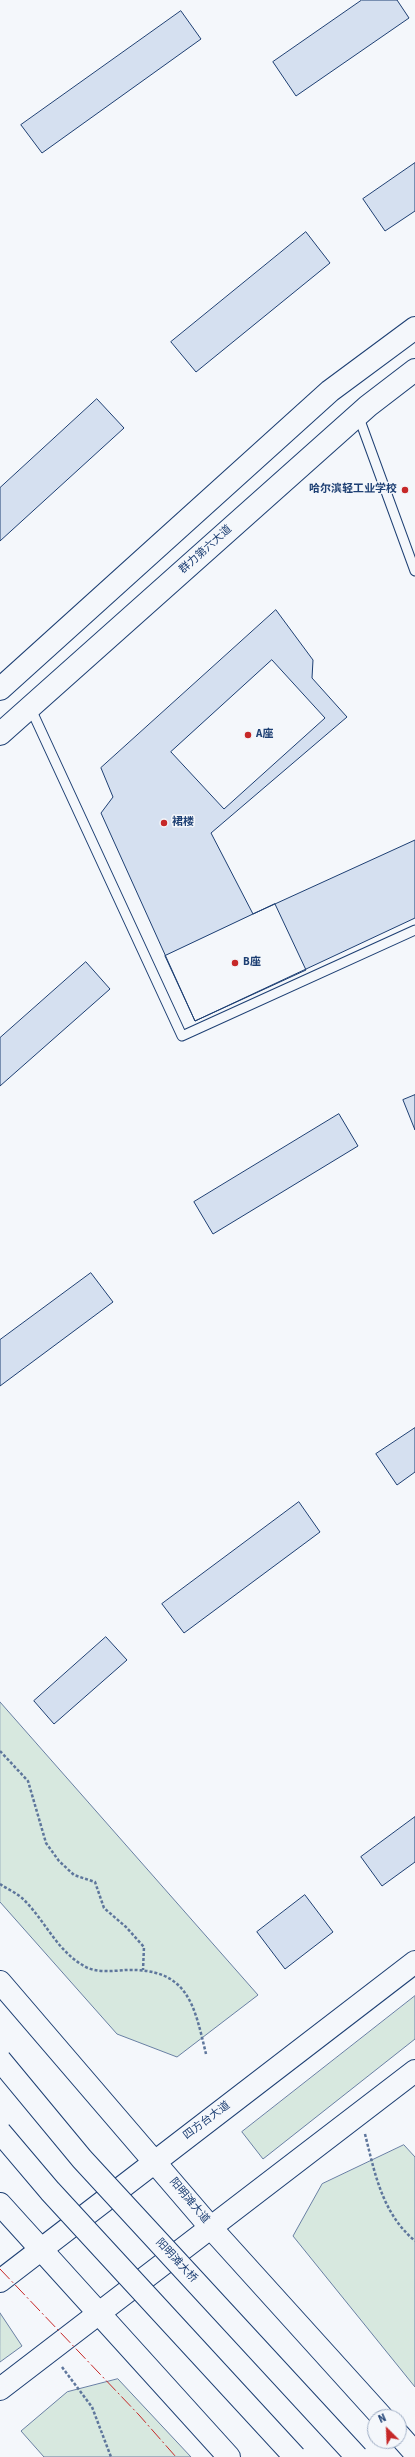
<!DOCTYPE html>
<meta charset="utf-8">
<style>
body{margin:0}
#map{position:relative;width:415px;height:2457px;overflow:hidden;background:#f4f7fb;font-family:"Source Sans 3",sans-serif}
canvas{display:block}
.north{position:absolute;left:367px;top:2409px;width:40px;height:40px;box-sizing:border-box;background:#f4f7fb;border:1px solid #9eadc5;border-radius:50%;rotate:336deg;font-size:11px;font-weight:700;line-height:16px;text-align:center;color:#1d3f73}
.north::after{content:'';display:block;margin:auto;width:14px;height:18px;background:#c62828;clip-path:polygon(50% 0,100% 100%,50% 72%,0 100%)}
</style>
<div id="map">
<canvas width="415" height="2457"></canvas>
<div class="north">N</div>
</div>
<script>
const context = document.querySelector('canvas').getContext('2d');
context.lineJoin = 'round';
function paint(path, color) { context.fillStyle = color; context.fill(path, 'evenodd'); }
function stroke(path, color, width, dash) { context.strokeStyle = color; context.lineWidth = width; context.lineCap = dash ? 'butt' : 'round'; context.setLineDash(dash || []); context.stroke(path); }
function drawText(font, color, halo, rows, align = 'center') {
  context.font = font + ' "Source Sans 3","Noto Sans SC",sans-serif'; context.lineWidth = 3; context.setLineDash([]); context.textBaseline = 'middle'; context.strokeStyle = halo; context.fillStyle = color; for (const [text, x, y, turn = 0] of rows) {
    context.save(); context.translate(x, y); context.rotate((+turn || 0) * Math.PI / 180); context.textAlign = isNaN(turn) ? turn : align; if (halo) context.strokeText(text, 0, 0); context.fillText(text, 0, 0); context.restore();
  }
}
const green = new Path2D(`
 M 0,1702 L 258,1995 L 177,2057 L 117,2034 L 0,1902 Z
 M 415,1996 L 415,2039 L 263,2159 L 242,2132 Z
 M 404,2145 L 415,2157 L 415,2387 L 293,2236 L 322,2184 Z
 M 0,2313 L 22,2346 L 0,2362 Z
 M 118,2379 L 191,2457 L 44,2457 L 21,2431 L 67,2392 Z`);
const building = new Path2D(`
 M 362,0 L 397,0 L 409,18 L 296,96 L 273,62 Z
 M 181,11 L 201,39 L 42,153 L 21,125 Z
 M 415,163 L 415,211 L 385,231 L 363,199 Z
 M 306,232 L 330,263 L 196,372 L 171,342 Z
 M 97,399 L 124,428 L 0,541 L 0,488 Z
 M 276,610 L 313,660 L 312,678 L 347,717 L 211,833 L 253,914 L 415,840 L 415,918 L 195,1021 L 101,813 L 113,797 L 101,768 Z
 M 272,660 L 325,718 L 224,809 L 171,752 Z
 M 275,904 L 306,970 L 195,1021 L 165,956 Z
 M 86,962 L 110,989 L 0,1086 L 0,1038 Z
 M 415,1095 L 415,1130 L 403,1100 Z
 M 339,1114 L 358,1146 L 213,1234 L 194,1202 Z
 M 91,1273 L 113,1302 L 0,1386 L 0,1340 Z
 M 415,1428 L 415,1472 L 397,1485 L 376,1454 Z
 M 299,1502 L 320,1532 L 184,1633 L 162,1604 Z
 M 106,1637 L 127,1660 L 54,1724 L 34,1701 Z
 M 415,1817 L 415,1862 L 382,1886 L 361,1857 Z
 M 305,1895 L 333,1932 L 285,1969 L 257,1932 Z`);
const path = new Path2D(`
 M 0,1751 L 28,1781 L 46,1843 L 59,1861 L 74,1875 L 95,1882 L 104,1908 L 126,1927 L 144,1947 L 143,1970
 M 0,1884 C 7,1889 17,1893 23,1899 C 45,1920 56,1950 84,1966 C 95,1973 114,1971 126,1970 C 188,1968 194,2004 206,2054
 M 365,2134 C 375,2174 382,2213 415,2241
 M 62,2367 L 92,2407 L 111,2457`);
const lane = new Path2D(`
 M 358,415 L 415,571
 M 30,707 L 182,1036 L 415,930`);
const secondary = new Path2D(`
 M 0,689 L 330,391 L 415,328
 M 0,734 L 368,406 L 415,370`);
const primary = new Path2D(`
 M 0,2281 L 415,1962
 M 0,2389 L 415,2071`);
const highway = new Path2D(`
 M 0,1982 L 212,2229 L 382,2417
 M 0,2204 L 229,2457
 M 399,2435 L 415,2453`);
const highwayBridge = new Path2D(`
 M 0,2060 L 82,2159 L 357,2457
 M 0,2132 L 50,2191 L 295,2457`);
const power = new Path2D(`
 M 0,2269 L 139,2415 L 176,2457`);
const markers = [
 [405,490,4,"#c62828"],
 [248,735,4,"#c62828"],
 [164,823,4,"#c62828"],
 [235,963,4,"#c62828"]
];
const poiNames = [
 ["哈尔滨轻工业学校",397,490,"right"],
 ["A座",256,735],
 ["裙楼",172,823],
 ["B座",243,963]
];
const streetNames = [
 ["群力第六大道",206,550,-42],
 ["四方台大道",207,2121,-37],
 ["阳明滩大道",189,2201,50],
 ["阳明滩大桥",176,2261,47]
];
paint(green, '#d7e8df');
stroke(green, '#687fa3', 1);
paint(building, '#d5e0f0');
stroke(building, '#1d3f73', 1);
stroke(lane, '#1d3f73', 11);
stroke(secondary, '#1d3f73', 24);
stroke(primary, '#1d3f73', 24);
stroke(highway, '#1d3f73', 24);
stroke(path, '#5e769c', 2.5, [3, 2]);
stroke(lane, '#f4f7fb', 9);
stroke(secondary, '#f4f7fb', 22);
stroke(primary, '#f4f7fb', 22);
stroke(highway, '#f4f7fb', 22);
stroke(highwayBridge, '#1d3f73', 24, []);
stroke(highwayBridge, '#f4f7fb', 22);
stroke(power, '#c62828', 1, [14, 3, 2, 3]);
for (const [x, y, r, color] of markers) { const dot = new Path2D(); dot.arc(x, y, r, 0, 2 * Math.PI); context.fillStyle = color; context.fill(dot); stroke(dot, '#f4f7fb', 1.5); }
drawText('bold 11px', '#1d3f73', '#f4f7fb', poiNames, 'left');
drawText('11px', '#1d3f73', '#f4f7fb', streetNames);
</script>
